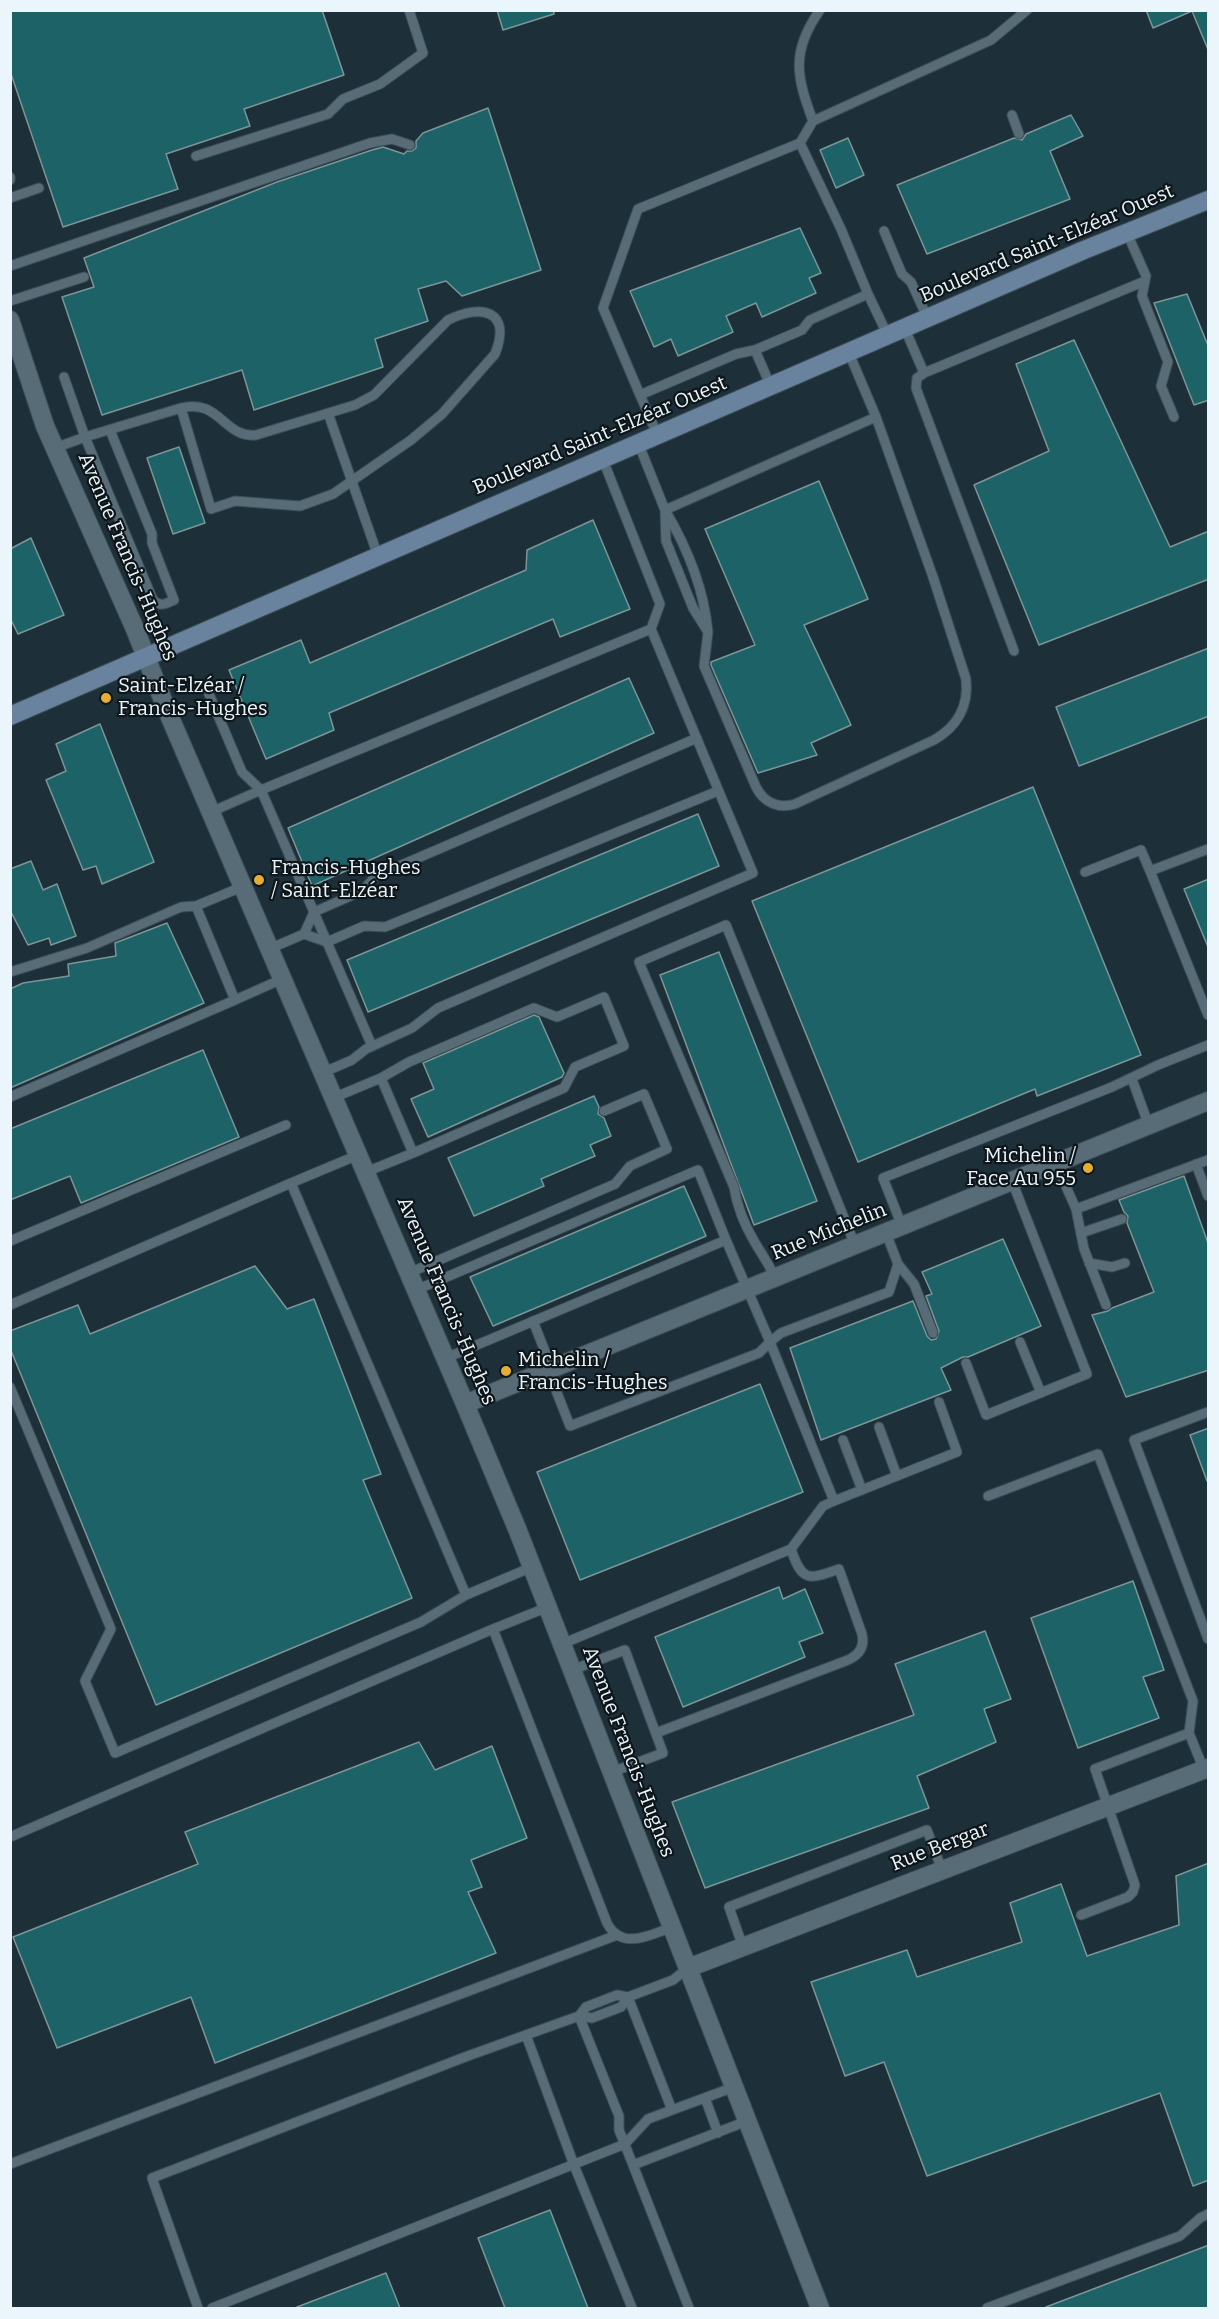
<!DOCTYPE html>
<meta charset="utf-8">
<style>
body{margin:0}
#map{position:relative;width:1219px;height:2319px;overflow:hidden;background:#1d2f39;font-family:Bitter,serif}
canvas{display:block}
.frame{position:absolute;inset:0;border:12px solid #eaf6fc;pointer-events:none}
</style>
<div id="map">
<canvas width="1219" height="2319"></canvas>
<div class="frame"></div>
</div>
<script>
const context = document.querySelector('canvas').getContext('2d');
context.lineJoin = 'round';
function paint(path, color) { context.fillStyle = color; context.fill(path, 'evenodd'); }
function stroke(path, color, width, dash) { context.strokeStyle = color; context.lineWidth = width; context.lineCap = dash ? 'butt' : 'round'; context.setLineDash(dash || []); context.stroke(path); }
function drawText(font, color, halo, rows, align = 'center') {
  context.font = font + ' Bitter,serif'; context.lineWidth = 4.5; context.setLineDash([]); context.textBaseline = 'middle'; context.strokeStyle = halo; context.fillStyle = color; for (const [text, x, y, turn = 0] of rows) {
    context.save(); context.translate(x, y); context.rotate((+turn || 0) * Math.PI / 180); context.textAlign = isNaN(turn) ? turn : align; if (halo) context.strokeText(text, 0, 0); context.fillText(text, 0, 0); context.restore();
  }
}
const building = new Path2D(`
 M 10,10 L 322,10 L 344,75 L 244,109 L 250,126 L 166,154 L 178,189 L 63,227 L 10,71 Z
 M 497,10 L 554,10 L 554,14 L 503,30 Z
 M 1146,10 L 1209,10 L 1209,52 L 1192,11 L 1153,28 Z
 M 488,108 L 541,270 L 462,296 L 446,281 L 418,289 L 428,321 L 375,339 L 383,367 L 254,410 L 242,370 L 102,415 L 62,297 L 94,287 L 84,258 L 277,182 L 372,150 L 383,147 L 404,154 L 407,151 L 412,151 L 416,148 L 416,141 L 423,133 Z
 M 1071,115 L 1083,136 L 1050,151 L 1070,199 L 927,254 L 897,185 L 1014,138 L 1022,140 L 1026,134 Z
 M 848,138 L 864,175 L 836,188 L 820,150 Z
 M 800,228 L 821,273 L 809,278 L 816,293 L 762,317 L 756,303 L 726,316 L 733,332 L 678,356 L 671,339 L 654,347 L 630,291 Z
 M 1187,294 L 1209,348 L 1209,400 L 1194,405 L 1154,303 Z
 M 1074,340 L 1170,547 L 1209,531 L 1209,579 L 1039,645 L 974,485 L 1049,451 L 1016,364 Z
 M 179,447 L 205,523 L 173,534 L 147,458 Z
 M 819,481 L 868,599 L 804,625 L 851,725 L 811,743 L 817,755 L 758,773 L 711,665 L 711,662 L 755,645 L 705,529 Z
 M 593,520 L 630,609 L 560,637 L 553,619 L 329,713 L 334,730 L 266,759 L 229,670 L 301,640 L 310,663 L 526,570 L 527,550 Z
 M 31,538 L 64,615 L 18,634 L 10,618 L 10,549 Z
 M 1209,648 L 1209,716 L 1079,766 L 1056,707 Z
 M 629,678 L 654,733 L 312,886 L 288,828 Z
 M 100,724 L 154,862 L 102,884 L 96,866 L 83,870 L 46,780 L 66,771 L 56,744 Z
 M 1033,787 L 1141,1055 L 1037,1096 L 1035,1089 L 858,1162 L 752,901 Z
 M 698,814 L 719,866 L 368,1012 L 347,960 Z
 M 31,861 L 43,890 L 57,884 L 76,936 L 51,945 L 49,938 L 28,945 L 10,910 L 10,869 Z
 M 1209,879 L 1209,947 L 1208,947 L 1184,889 Z
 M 167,923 L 204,1003 L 10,1088 L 10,989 L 23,983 L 69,976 L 68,964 L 116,956 L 115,943 Z
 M 719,952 L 817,1201 L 754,1225 L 660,975 Z
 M 534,1015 L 539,1017 L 564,1073 L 562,1077 L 428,1137 L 411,1099 L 434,1089 L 423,1063 Z
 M 203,1050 L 239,1137 L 81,1203 L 70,1176 L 10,1200 L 10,1129 Z
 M 594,1096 L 599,1107 L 598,1114 L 604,1118 L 611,1136 L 590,1145 L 595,1156 L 541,1179 L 544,1186 L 474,1216 L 448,1158 Z
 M 1184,1176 L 1209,1246 L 1209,1370 L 1126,1397 L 1092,1315 L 1108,1311 L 1112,1308 L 1154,1292 L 1127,1223 L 1128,1216 L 1124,1212 L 1119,1200 Z
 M 684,1186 L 706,1236 L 493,1326 L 470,1277 Z
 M 1003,1239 L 1041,1326 L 968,1357 L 963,1357 L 941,1368 L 951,1390 L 821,1440 L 790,1348 L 913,1301 L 927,1336 L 931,1340 L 936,1339 L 939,1331 L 926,1296 L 932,1294 L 922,1272 Z
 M 255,1266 L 287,1309 L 314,1299 L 381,1474 L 363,1480 L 412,1598 L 156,1705 L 10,1348 L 10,1331 L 78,1305 L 90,1334 Z
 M 760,1384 L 803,1492 L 580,1580 L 537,1472 Z
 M 1209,1428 L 1209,1481 L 1207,1481 L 1190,1435 Z
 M 1133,1581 L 1164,1670 L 1143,1677 L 1159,1718 L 1078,1748 L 1031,1618 Z
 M 779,1587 L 783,1599 L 805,1589 L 823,1633 L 799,1642 L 805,1657 L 683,1707 L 655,1637 Z
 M 985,1631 L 1011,1699 L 984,1709 L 996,1742 L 917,1776 L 929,1808 L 705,1888 L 672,1802 L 914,1715 L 895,1664 Z
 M 419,1742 L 435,1770 L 492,1746 L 527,1838 L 471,1860 L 482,1887 L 468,1892 L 496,1953 L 215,2063 L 191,1997 L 57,2048 L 13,1937 L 198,1864 L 185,1832 Z
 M 1209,1863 L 1209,2180 L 1193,2186 L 1160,2093 L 927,2176 L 884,2062 L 845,2076 L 811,1982 L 907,1950 L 917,1977 L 1022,1942 L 1010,1903 L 1061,1884 L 1087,1956 L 1179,1925 L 1176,1876 Z
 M 550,2210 L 588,2308 L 505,2308 L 478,2238 Z
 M 1209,2245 L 1209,2308 L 1047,2308 L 1046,2307 Z
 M 386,2273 L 400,2308 L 297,2308 L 297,2307 Z`);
const lane = new Path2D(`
 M 1012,115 L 1019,134
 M 813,121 C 796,76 791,51 820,10
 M 800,143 L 813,121 L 991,40 L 1027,10
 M 196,156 L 328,114 L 343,99 L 380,84 L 423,53 L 409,10
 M 10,177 L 10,180
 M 10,198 L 39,188
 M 884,231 L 902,274 L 911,282 L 928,319
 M 1127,233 L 1146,276 L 1142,296 L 1168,362 L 1161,386 L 1174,417
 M 10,266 L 370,143 L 392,139 L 410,145
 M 10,301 L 84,277
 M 905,329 L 924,373 L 1145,281
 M 924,373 L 917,378 L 916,388 L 1014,651
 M 771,387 L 755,350 L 802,330 L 810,320 L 868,294 L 888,336
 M 640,395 L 603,308 L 638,209 L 800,143 L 841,229 L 868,294
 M 328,413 L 378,556
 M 110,430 L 152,534 L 152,543 L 174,600 C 166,604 160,607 153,600 L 85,437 L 181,408 L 211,509 L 235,501 L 300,506 L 333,494 L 411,440 L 442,414 L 495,354 C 512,311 482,303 448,320 L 374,395 L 355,405 L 256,435 C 223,438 220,398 181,408
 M 658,436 L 640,395 L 736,354 L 755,350
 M 639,445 L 665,510 L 876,417 L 849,353
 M 55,448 L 85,437 L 64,377
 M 665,510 C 687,547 704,589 708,632 L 693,608 L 666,541 Z
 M 708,632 L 704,666 L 756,787 C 764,803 779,809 795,804 L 934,740 C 957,727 969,706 966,679 L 933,577 L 876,417
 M 206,687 L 242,772 L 261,790 L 651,629
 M 697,738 L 376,876 L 362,891 L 314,912 L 304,934 L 327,942 L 364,926 L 385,927 L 718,791
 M 211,812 L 261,790 L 372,1046
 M 1208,849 L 1150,871 L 1208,1015
 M 1085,872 L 1141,850 L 1150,871
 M 244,886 L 196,906 L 235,1000 L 282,979
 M 269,949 L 304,934
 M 10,972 L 87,948 L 181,907 L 196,906
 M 322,1073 L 352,1060 L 366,1049 L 412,1028 L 438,1008 L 753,873 L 651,629 L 660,604 L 603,460
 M 381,1078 L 409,1062 L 534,1008 L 557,1017 L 604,997 L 624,1046 L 575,1067 L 564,1088 L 413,1153
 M 1132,1079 L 1149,1126
 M 10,1097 L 235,1000
 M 333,1098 L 381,1078 L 413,1153 L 366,1172
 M 358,1155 L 291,1183 L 466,1595 L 532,1567
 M 1056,1164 L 1076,1209 L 1208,1160
 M 1196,1164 L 1208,1196
 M 1076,1209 L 1084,1249 L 1106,1305
 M 902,1226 L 883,1178 L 1112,1087 L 1158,1065 L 1208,1045
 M 886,1233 L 898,1264 L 889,1292 L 781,1333 L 770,1342 L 834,1501 L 957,1452 L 939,1402
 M 1081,1233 L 1122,1219
 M 10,1241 L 286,1125
 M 1089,1263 L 1112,1267 L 1125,1263
 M 898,1264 L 914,1284 L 933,1333
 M 409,1273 L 615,1184 L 630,1166 L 667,1149 L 644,1094 L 604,1111
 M 775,1278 C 769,1264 761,1253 754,1241 C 744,1224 737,1206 734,1187 L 639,962 L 726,925 L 855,1245
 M 416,1290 L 698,1170 L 726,1240
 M 10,1305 L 291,1183
 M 1020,1342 L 1041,1393
 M 446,1358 L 726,1240 L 770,1342 L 759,1353 L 570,1426 L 548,1370 L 546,1354 L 533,1321
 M 966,1363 L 986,1415 L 1087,1374 L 1012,1181
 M 10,1387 L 111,1629 L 85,1681 L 115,1753 L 421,1622 L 466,1595
 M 1208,1412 L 1134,1440 L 1208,1639
 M 879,1427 L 897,1476
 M 843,1440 L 862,1490
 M 988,1496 L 1098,1454 L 1193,1701 L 1189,1733
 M 548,1607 L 493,1629 L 607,1923 C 622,1951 650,1935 672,1927
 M 562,1644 L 791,1549 L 823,1506 L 834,1501
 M 572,1670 L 625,1650 L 663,1753 L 612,1772
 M 656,1733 L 848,1660 C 859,1655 865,1647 862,1634 L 839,1569 C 808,1580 802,1582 791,1549
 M 10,1837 L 493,1629
 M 1081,1915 L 1128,1897 L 1133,1892 L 1135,1885 L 1095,1769 L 1189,1733 L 1204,1770
 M 743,1947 L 729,1907 L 927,1830 L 942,1870
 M 628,1997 L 672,2110 L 734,2087
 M 579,2016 L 619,2116 L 619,2130 L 633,2165
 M 579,2016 L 586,2007 L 617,1995 L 628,1997 L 673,1980 L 688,1968
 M 526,2035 L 579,2016 L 592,2018 L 621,2007 L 628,1997
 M 705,2098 L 718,2133
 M 10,2164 L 617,1935
 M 198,2308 L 152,2178 L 465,2057 L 526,2035 L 574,2165 L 632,2308
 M 212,2308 L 625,2144 L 648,2119 L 672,2110
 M 689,2308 L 633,2165 L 747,2121
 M 987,2308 L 1180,2236 L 1200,2218 L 1208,2214`);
const street = new Path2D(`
 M 10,320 L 45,426 L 135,629 L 166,708 L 465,1404 L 518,1531 L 820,2308
 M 465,1404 L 1208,1101
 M 688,1968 L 1208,1768`);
const secondary = new Path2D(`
 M 10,716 L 1084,250 L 1208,200`);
const markers = [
 [106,698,6,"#e5ad36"],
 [259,880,6,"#e5ad36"],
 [1088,1168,6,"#e5ad36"],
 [506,1371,6,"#e5ad36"]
];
const streetNames = [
 ["Boulevard Saint-Elzéar Ouest",1047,244,-23],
 ["Boulevard Saint-Elzéar Ouest",600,436,-23],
 ["Avenue Francis-Hughes",127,557,67],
 ["Rue Michelin",829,1232,-22],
 ["Avenue Francis-Hughes",446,1301,67],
 ["Avenue Francis-Hughes",628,1752,69],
 ["Rue Bergar",940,1847,-21]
];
const poiNames = [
 ["Saint-Elzéar /",118,686],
 ["Francis-Hughes",118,709],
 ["Francis-Hughes",271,868],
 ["/ Saint-Elzéar",271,891],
 ["Michelin /",1076,1156,"right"],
 ["Face Au 955",1076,1179,"right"],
 ["Michelin /",518,1360],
 ["Francis-Hughes",518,1383]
];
paint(building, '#1d6266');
stroke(building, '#7c9698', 1.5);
stroke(lane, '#3c4d55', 11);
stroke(street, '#3c4d55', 20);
stroke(secondary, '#3c4d55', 20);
stroke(lane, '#576c77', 9);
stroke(street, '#576c77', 18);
stroke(secondary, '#69829e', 18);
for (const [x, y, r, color] of markers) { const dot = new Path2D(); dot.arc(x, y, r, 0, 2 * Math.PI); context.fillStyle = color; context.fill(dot); stroke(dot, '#0e161a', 2); }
drawText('20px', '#eaf6fc', '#0e161a', streetNames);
drawText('20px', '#eaf6fc', '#0e161a', poiNames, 'left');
</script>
